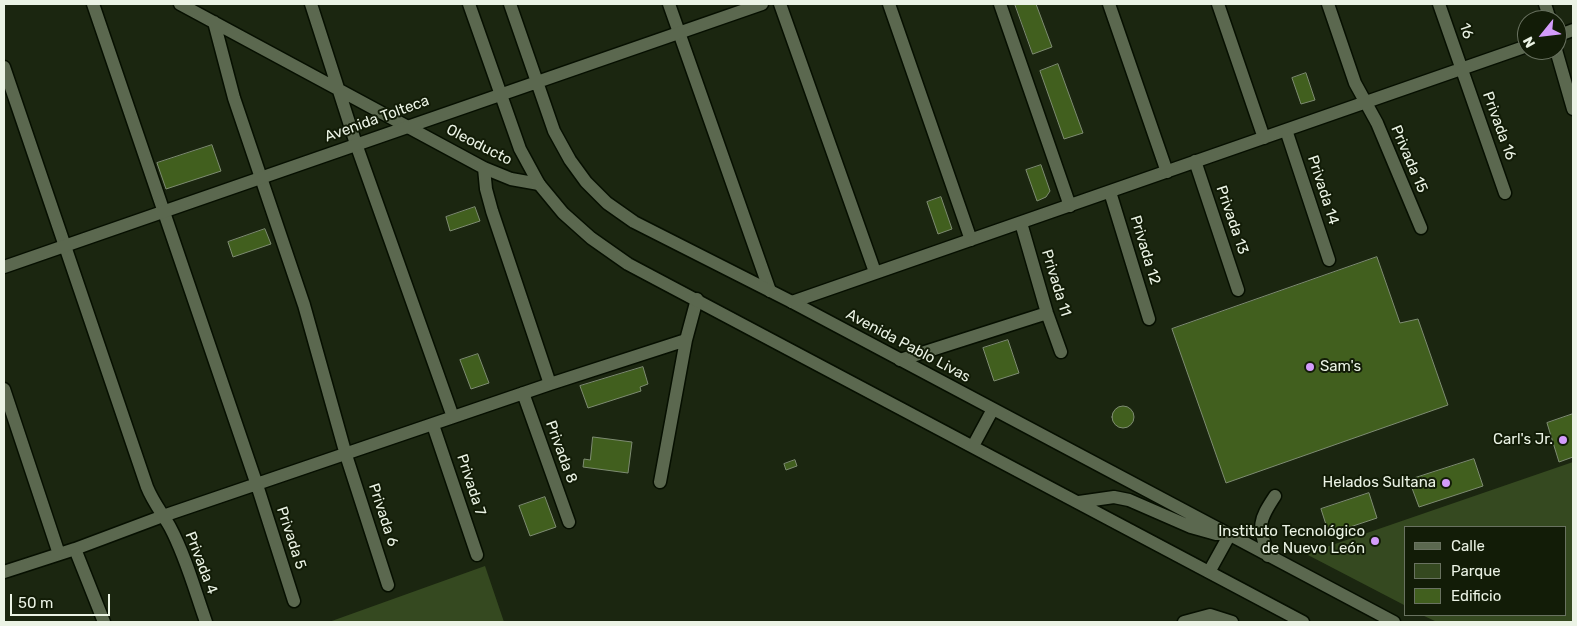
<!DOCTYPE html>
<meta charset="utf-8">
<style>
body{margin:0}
#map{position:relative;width:1577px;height:626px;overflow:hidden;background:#1b2610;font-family:Rubik,sans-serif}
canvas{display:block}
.frame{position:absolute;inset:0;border:5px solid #ebf3e5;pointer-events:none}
.legend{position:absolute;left:1404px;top:526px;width:162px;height:90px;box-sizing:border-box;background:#121c07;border:1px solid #697260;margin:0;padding:6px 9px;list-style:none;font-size:15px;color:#ebf3e5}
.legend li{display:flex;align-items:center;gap:10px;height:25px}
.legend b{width:25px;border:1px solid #697260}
.north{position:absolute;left:1517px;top:10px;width:50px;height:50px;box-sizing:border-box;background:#121c07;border:1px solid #697260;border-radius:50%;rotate:241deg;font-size:14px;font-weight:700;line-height:20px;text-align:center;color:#ebf3e5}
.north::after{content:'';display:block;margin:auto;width:18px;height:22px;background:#d49cfb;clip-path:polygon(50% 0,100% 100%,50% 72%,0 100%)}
.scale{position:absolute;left:10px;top:594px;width:100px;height:22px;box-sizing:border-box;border:2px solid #ebf3e5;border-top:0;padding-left:6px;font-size:15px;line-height:18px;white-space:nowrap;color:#ebf3e5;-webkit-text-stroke:4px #121c07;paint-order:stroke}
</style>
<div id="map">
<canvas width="1577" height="626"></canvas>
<div class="frame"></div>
<ul class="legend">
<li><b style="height:6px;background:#5b684f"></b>Calle</li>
<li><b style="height:14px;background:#354920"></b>Parque</li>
<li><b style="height:14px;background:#415f1e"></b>Edificio</li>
</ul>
<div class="north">N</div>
<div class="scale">50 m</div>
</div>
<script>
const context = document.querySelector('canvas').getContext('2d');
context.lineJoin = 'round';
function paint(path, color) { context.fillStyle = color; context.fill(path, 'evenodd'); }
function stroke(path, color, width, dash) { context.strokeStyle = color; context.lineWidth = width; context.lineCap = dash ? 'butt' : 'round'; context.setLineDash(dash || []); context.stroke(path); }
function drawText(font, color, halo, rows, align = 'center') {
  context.font = font + ' Rubik,sans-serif'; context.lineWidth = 4; context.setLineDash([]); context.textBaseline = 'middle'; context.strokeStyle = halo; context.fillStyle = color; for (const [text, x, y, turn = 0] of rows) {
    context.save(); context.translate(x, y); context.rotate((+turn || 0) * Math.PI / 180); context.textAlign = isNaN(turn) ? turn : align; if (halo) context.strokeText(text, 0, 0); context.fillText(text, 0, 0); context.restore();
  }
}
const green = new Path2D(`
 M 1573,462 L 1573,622 L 1437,622 L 1422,615 L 1566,615 L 1566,527 L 1406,527 L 1406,606 L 1306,554 Z
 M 485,566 L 504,622 L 329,622 Z`);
const building = new Path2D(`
 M 1015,4 L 1036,4 L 1052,47 L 1033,54 Z
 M 1058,64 L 1083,133 L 1064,139 L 1040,71 Z
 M 1306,73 L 1315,100 L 1301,104 L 1292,78 Z
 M 212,145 L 221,171 L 166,189 L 157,163 Z
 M 1041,165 L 1050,191 L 1046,197 L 1037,201 L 1026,170 Z
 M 941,197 L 952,229 L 938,234 L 927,202 Z
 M 475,207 L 480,221 L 450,231 L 446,217 Z
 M 265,229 L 271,244 L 233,257 L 228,242 Z
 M 1377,257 L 1400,323 L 1418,319 L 1448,405 L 1226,483 L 1172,329 Z
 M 1008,340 L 1019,373 L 994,381 L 983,348 Z
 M 478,354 L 489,383 L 471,389 L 460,360 Z
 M 643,367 L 648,384 L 640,387 L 641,391 L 588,408 L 580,386 Z
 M1112 417a11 11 0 1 1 22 0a11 11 0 1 1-22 0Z
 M 1573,414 L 1573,457 L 1559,462 L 1547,423 Z
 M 593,437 L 632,442 L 628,473 L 583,467 L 584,459 L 590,460 Z
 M 1474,459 L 1483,486 L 1419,507 L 1409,480 Z
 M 795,460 L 797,466 L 786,470 L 784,464 Z
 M 1369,493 L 1377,518 L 1329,534 L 1321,509 Z
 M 545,497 L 556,527 L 530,536 L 519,506 Z`);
const street = new Path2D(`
 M 93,4 L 257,485 L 294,601
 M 180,4 L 484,168 L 511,179 L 539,184
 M 311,4 L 356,144 L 453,417
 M 669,4 L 770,291
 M 780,4 L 875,272
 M 889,4 L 971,240
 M 1000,4 L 1070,206
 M 1109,4 L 1167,172
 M 1218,4 L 1264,138
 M 1328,4 L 1355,83 L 1377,123 L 1421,228
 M 1439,4 L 1505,193
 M 1545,4 L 1550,20
 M 214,22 L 234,98 L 304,305 L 346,455 L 388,585
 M 1557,36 L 1573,30
 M 1556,50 L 1573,109
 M 4,67 L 147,487 C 153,502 162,513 170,527 C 186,557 195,591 206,622
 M 1286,130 L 1329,260
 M 1195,161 L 1238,290
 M 484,168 L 486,189 L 492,211 L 550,384
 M 1110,192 L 1149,319
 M 1021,223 L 1047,313 L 1061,352
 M 792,302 L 1527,46
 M 900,360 L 1047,313
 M 4,389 L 59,554
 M 523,393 L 569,522
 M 433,425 L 477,555
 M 660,482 L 686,340
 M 75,549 L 104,622
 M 4,572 L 75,549 L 163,516 L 550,384 L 686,340 L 697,299
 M 1184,622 L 1210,615 L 1232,622`);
const secondary = new Path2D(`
 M 469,4 L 520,149 L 539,184 L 563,213 L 591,238 L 628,264 L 1303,622
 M 510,4 L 554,131 L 570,160 L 586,182 L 607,203 L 634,222 L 792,302 L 1394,622
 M 4,267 L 762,4
 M 973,446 L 993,409
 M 1079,502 L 1114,497 L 1129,500 L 1191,527 L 1216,534 L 1230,534 L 1209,572
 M 1268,556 C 1259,525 1257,523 1275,496`);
const markers = [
 [1310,367,5,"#d49cfb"],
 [1563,440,5,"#d49cfb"],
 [1446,483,5,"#d49cfb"],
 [1375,541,5,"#d49cfb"]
];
const streetNames = [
 ["16",1466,31,71],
 ["Avenida Tolteca",377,119,-20],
 ["Privada 16",1499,126,70],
 ["Oleoducto",479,145,27],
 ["Privada 15",1409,159,67],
 ["Privada 14",1323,190,72],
 ["Privada 13",1232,220,71],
 ["Privada 12",1145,250,73],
 ["Privada 11",1056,283,73],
 ["Avenida Pablo Livas",908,346,28],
 ["Privada 8",561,452,70],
 ["Privada 7",471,485,72],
 ["Privada 6",383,515,72],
 ["Privada 5",291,538,72],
 ["Privada 4",201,563,69]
];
const poiNames = [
 ["Sam's",1320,367,"left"],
 ["Carl's Jr.",1553,440],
 ["Helados Sultana",1436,483],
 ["Instituto Tecnológico",1365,532],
 ["de Nuevo León",1365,549]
];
paint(green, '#354920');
paint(building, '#415f1e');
stroke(building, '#7e8c72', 1);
stroke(street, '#060f00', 15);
stroke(secondary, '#060f00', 15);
stroke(street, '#5b684f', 12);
stroke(secondary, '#5b684f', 12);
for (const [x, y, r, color] of markers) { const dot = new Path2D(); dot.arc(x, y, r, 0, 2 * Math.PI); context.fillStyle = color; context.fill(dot); stroke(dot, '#121c07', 2); }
drawText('15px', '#ebf3e5', '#121c07', streetNames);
drawText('15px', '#ebf3e5', '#121c07', poiNames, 'right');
</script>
